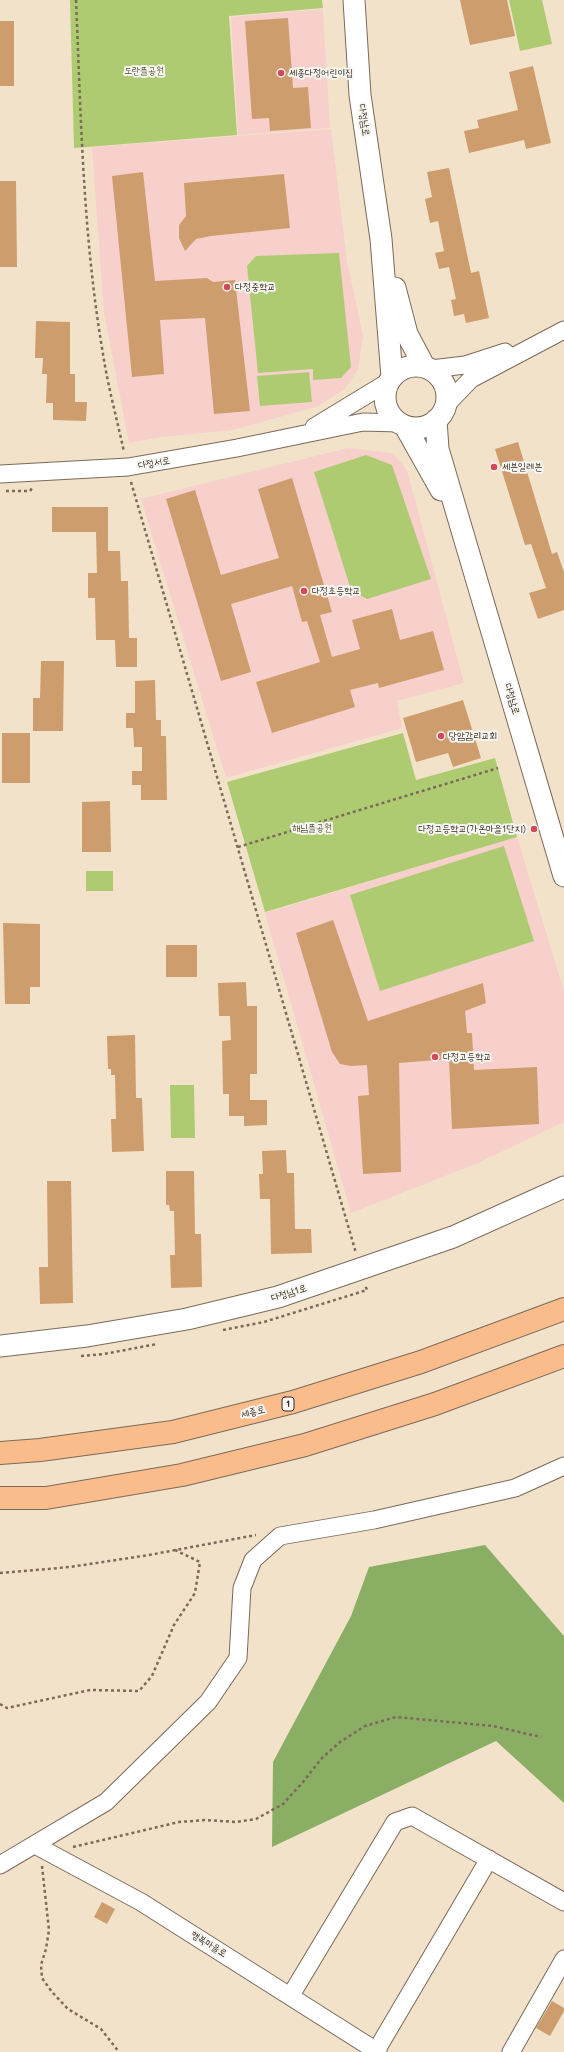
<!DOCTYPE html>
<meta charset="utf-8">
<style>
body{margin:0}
canvas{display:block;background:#f3e2ca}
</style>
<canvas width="564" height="2052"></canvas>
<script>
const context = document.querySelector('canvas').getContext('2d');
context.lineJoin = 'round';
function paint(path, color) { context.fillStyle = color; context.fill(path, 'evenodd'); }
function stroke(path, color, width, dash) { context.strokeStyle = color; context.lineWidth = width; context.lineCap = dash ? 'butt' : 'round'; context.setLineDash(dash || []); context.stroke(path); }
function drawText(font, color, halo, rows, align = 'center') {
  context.font = font + ' Mali,"Poor Story",sans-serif'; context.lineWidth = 4; context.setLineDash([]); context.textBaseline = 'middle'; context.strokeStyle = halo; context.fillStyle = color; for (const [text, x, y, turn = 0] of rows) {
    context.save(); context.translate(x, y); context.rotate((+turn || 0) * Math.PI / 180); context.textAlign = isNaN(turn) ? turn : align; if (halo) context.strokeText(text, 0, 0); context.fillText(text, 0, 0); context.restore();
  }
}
const built = new Path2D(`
 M 323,9 L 330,128 L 238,135 L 231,17 Z
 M 331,129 L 347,261 L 363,336 L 358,370 L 344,390 L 316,407 L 233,430 L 162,437 L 129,443 L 104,313 L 92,147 Z
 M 348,448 L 393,453 L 407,470 L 464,683 L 397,701 L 402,728 L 226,778 L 141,499 Z
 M 517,837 L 564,991 L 564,1122 L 478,1163 L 351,1213 L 265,913 Z`);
const green = new Path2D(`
 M 70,0 L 322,0 L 323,8 L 229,16 L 237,135 L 74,148 Z
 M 509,0 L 542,0 L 552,44 L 520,51 Z
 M 339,253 L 351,367 L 341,378 L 313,380 L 313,369 L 258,373 L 247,266 L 256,256 Z
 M 309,372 L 312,402 L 260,406 L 257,376 Z
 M 366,455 L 392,465 L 431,579 L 367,599 L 351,590 L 314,472 Z
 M 403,733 L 416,780 L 495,758 L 517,837 L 265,912 L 227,782 Z
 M 504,846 L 534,941 L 380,991 L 350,895 Z
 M 86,871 L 113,871 L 113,891 L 86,891 Z
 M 170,1085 L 194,1085 L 195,1138 L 171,1138 Z`);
const forest = new Path2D(`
 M 485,1545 L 564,1636 L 564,1803 L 496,1741 L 272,1847 L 273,1762 L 351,1616 L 369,1567 Z`);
const building = new Path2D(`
 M 460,0 L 507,0 L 515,36 L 470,45 Z
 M 288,18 L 293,88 L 308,87 L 311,128 L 270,131 L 269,118 L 252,119 L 245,21 Z
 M 0,21 L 14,21 L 14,86 L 0,86 Z
 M 533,66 L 551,143 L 526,149 L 524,140 L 469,153 L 464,131 L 479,128 L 477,120 L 518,110 L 509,72 Z
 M 449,168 L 471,273 L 479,271 L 489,318 L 466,323 L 464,314 L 454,316 L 451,300 L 456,299 L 449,267 L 439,269 L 435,253 L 444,251 L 438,221 L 430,223 L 425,199 L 432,197 L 427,172 Z
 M 143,172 L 155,281 L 207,278 L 213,282 L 235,280 L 250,411 L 214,414 L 205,318 L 160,320 L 164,374 L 132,377 L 112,176 Z
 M 284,174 L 290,228 L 211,236 L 196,239 L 185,251 L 179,238 L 179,225 L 186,216 L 184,183 Z
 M 0,181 L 16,181 L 17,267 L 0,267 Z
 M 36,321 L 70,322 L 70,374 L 75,374 L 75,402 L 87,402 L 86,421 L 53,420 L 53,403 L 46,403 L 47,374 L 42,374 L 43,358 L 35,358 Z
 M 518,442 L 552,554 L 557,552 L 564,572 L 564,610 L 538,619 L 529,593 L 546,588 L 531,544 L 525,545 L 495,449 Z
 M 292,478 L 332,612 L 320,615 L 332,657 L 360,649 L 352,620 L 392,609 L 400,640 L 433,631 L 444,670 L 379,688 L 378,683 L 350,690 L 355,707 L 272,733 L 256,682 L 320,662 L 307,621 L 302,622 L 292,586 L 231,604 L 251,672 L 221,681 L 166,499 L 195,490 L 221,575 L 279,558 L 258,489 Z
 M 52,507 L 108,507 L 108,551 L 120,551 L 121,581 L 128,581 L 129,638 L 137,638 L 137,667 L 116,667 L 115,640 L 96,640 L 95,598 L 88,598 L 88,573 L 97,573 L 96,532 L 52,532 Z
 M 41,661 L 64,661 L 63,731 L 33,731 L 33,698 L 40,698 Z
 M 155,680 L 156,720 L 161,720 L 161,736 L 166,736 L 167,800 L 141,800 L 141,785 L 132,785 L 132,771 L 142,771 L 142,747 L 134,747 L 133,728 L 126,728 L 126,713 L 135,713 L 135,681 Z
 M 463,700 L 481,758 L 453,767 L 448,753 L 416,762 L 403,718 Z
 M 2,733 L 30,733 L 30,783 L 2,783 Z
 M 110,801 L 111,852 L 82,852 L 82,802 Z
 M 333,920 L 368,1021 L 483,983 L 486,1003 L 465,1011 L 467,1033 L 472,1033 L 474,1070 L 537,1067 L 539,1124 L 452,1129 L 449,1059 L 399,1063 L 401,1172 L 363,1174 L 358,1096 L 369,1095 L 367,1065 L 351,1066 L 340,1064 L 332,1052 L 296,933 Z
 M 3,923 L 40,924 L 40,987 L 30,987 L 30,1004 L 5,1004 Z
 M 166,945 L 197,945 L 197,977 L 166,977 Z
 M 246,982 L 247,1006 L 257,1006 L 257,1074 L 250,1074 L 250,1100 L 267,1100 L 267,1125 L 244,1126 L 244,1116 L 229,1116 L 229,1094 L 223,1094 L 222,1041 L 231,1040 L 230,1016 L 219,1016 L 218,983 Z
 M 135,1035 L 136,1098 L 142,1098 L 144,1151 L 112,1152 L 111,1119 L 116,1119 L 115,1075 L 111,1075 L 111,1069 L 108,1069 L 107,1036 Z
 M 286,1150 L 287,1173 L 294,1173 L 295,1229 L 311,1229 L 312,1253 L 271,1254 L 270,1199 L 260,1199 L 259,1174 L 263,1174 L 262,1151 Z
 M 166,1171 L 194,1171 L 195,1234 L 201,1234 L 202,1287 L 171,1288 L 170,1255 L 175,1255 L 174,1211 L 170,1211 L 169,1205 L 166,1205 Z
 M 47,1181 L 71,1181 L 73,1303 L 40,1304 L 39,1267 L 48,1267 Z
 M 102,1902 L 115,1909 L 107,1924 L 94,1917 Z
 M 552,2001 L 564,2008 L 564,2011 L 550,2036 L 536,2028 Z`);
const path = new Path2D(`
 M 76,0 C 81,118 83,237 103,354 C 108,387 117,419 124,452
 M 131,482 L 356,1253
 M 6,491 L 30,491 L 33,487
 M 238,847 L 498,768
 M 223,1330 L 264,1322 L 367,1290 L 365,1285
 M 81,1356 L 104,1354 L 157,1344
 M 0,1573 L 70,1567 L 149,1555 L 256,1535
 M 0,1704 L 7,1708 L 90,1690 L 139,1691 L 152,1676 L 174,1625 L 195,1593 L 200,1562 L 175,1550
 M 73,1847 L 179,1822 L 205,1820 L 236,1822 L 256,1819 L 283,1804 L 303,1782 L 322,1758 L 340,1742 L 365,1726 L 396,1717 L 493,1726 L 541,1737
 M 42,1866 L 49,1930 L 46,1949 L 41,1965 L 42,1978 L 52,1992 L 68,2009 L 101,2029 L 119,2052`);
const minor = new Path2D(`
 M 431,369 L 465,365 L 505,352
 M 446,405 L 471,379 L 564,330
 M 314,427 L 388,382
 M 0,474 L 128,467 L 237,448 L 363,422 L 399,423
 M 35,1845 L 141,1902 L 378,2052
 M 0,1865 L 106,1802 L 208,1702 L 238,1658 L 242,1588 L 253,1560 L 280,1536 L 374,1520 L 515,1488 L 564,1466
 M 291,1995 L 395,1822 L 412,1816 L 564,1902
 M 376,2051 L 489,1859
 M 511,2052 L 564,1959`);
const tertiary = new Path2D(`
 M 354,0 L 360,95 L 381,239 L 392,377
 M 395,288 L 407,334 L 424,366
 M385 397a31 31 0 1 1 62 0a31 31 0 1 1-62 0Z
 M 436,420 L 438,449 L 564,876
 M 405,426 L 441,490
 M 0,1346 L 87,1336 L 187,1319 L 278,1297 L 453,1237 L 564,1187`);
const trunk = new Path2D(`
 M 0,1453 L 40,1450 L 173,1432 L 293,1402 L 421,1362 L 564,1309
 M 0,1498 L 46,1498 L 182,1475 L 305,1445 L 435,1404 L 564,1356`);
const markers = [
 [281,73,4,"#d1495b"],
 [227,287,4,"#d1495b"],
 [494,467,4,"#d1495b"],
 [304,591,4,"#d1495b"],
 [441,736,4,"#d1495b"],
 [534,829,4,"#d1495b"],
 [435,1057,4,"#d1495b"]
];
const shields = [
 [288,1404,12]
];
const shieldNames = [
 ["1",288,1404]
];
const parkNames = [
 ["도란뜰공원",144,71],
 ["해님뜰공원",312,828]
];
const poiNames = [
 ["세종다정어린이집",289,73],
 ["다정중학교",235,287],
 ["세븐일레븐",502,467],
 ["다정초등학교",312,591],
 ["당암감리교회",449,736],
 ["다정고등학교(가온마을1단지)",526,829,"right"],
 ["다정고등학교",443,1057]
];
const streetNames = [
 ["다정남로",364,120,82],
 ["다정서로",154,463,-10],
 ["다정남로",512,699,74],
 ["다정남1로",289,1293,-17],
 ["세종로",253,1412,-14],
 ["행복마을로",209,1944,32]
];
paint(built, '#f7d0cb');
paint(green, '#aecb72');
paint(forest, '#8aaf64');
paint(building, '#ce9d6d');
stroke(minor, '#7b6a5a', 19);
stroke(tertiary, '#7b6a5a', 23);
stroke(trunk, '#7b6a5a', 24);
stroke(path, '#7b6a5a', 2.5, [3, 3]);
stroke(minor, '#fff', 17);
stroke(tertiary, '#fff', 21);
stroke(trunk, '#fabc8b', 22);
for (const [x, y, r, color] of markers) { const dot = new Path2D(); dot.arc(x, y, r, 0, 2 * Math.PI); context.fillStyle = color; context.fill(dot); stroke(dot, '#f6f6f2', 1.5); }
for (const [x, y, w] of shields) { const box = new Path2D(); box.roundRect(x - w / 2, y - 7, w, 14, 3); context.fillStyle = '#f6f6f2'; context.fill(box); stroke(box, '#3b2a1e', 1); }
drawText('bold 9px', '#3b2a1e', null, shieldNames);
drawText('10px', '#585233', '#f6f6f2', parkNames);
drawText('10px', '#3b2a1e', '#f6f6f2', poiNames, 'left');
drawText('10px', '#3b2a1e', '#f6f6f2', streetNames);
</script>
